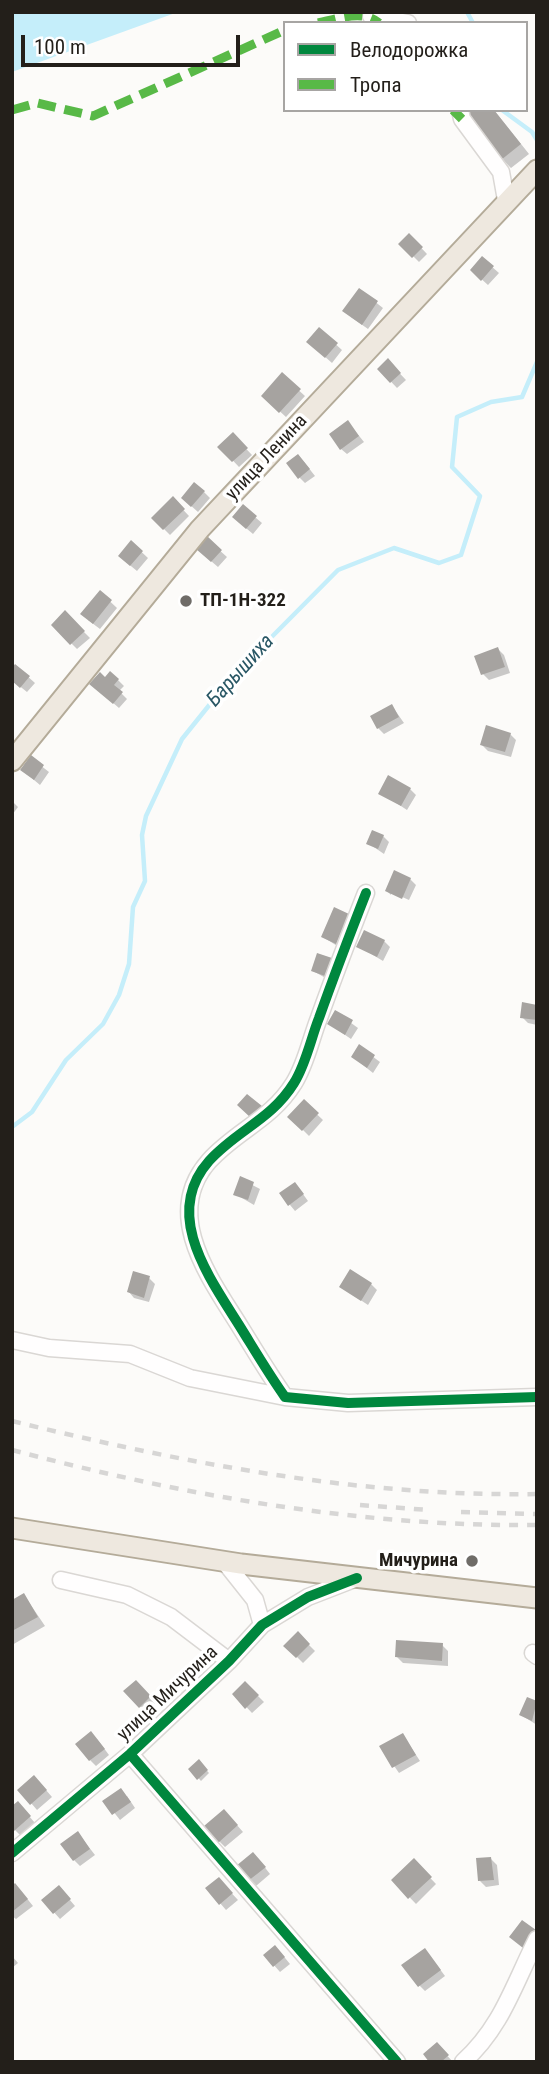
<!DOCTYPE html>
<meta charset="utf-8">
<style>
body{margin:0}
#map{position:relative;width:549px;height:2074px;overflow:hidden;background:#fcfbf9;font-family:"Roboto Condensed",sans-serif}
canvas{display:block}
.frame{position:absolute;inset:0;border:14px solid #231f1a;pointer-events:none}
.legend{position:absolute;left:283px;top:21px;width:245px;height:91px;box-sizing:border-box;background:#fff;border:2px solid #a7a5a3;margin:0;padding:9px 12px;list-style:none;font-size:21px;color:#231f1a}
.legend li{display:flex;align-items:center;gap:14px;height:35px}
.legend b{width:35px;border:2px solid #a7a5a3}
.scale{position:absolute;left:21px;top:35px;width:219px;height:32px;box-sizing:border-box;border:4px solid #231f1a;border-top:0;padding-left:9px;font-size:21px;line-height:24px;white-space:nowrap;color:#231f1a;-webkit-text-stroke:5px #fff;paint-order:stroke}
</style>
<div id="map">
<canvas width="549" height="2074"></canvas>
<div class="frame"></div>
<ul class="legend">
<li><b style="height:9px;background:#00873e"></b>Велодорожка</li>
<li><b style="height:9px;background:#58b947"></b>Тропа</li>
</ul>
<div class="scale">100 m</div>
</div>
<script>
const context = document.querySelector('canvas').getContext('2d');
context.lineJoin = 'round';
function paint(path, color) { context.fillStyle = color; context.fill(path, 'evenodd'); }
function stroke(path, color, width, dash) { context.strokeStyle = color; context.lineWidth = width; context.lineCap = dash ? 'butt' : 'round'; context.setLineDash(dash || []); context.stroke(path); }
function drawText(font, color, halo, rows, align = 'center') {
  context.font = font + ' "Roboto Condensed",sans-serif'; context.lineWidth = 7; context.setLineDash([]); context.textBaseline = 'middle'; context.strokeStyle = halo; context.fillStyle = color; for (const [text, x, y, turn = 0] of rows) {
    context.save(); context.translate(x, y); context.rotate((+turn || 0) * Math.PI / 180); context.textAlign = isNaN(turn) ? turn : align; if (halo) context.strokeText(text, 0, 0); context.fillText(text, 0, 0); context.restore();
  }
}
const water = new Path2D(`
 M 12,12 L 178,12 L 12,72 Z`);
const shadow = new Path2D(`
 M 494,110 L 529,154 L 511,168 L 502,159 Z
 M 409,235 L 427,254 L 419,262 L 401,244 Z
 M 482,258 L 499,273 L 488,285 L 478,276 Z
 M 360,290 L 383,308 L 368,329 L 351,317 Z
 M 319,329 L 342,350 L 332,363 L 314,347 Z
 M 388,361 L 406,380 L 397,388 L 379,369 Z
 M 282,375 L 305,396 L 286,417 L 263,396 Z
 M 348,422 L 364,442 L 347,454 L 341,449 Z
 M 233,435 L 252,455 L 239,467 L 220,447 Z
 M 304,462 L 315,476 L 305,483 L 299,477 Z
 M 204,492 L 210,498 L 198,512 L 189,504 Z
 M 173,499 L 189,516 L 170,535 L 153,518 Z
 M 243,507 L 262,523 L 253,534 L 240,523 Z
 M 207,539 L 227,557 L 218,567 L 204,555 Z
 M 132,543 L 148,558 L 137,571 L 126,562 Z
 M 100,592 L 117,608 L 100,629 L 88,620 Z
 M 65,613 L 90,638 L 77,649 L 53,625 Z
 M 498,649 L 504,655 L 510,673 L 489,680 L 483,674 Z
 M 16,666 L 35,683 L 27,692 L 12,680 Z
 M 105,679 L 118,680 L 124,686 L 119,691 L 127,699 L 119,708 L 98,690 Z
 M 392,706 L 404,723 L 384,734 L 378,728 Z
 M 510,734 L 516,740 L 511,757 L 488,751 L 482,745 Z
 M 31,758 L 49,772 L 40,785 L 22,770 Z
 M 410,789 L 416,795 L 407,810 L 381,793 Z
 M 12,801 L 18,807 L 12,815 Z
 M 383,836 L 389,842 L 384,854 L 368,843 Z
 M 410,879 L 416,885 L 409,900 L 391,892 L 391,895 L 387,891 Z
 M 348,915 L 354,921 L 342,949 L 323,937 Z
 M 384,941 L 390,947 L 383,961 L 358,946 Z
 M 331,960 L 337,966 L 331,981 L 313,971 Z
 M 537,1007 L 537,1025 L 528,1023 L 522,1017 Z
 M 336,1012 L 358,1028 L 351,1039 L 329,1024 Z
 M 360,1047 L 380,1062 L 373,1073 L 353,1057 Z
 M 304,1102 L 323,1120 L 309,1136 L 290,1117 Z
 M 241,1179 L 260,1189 L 254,1205 L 235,1194 Z
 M 300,1190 L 308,1201 L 295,1211 L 281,1194 Z
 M 149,1278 L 155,1284 L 149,1302 L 134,1298 L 129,1292 Z
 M 371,1284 L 377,1290 L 368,1305 L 341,1287 Z
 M 24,1595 L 45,1626 L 12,1645 L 12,1602 Z
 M 298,1634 L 315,1651 L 303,1663 L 286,1646 Z
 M 442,1645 L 448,1651 L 448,1666 L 403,1663 L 397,1657 Z
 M 136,1682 L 156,1703 L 146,1713 L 126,1691 Z
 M 245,1683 L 264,1702 L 252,1713 L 234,1694 Z
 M 528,1699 L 537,1703 L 537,1725 L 521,1715 Z
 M 403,1735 L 420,1761 L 399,1773 L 381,1747 Z
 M 97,1739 L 109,1755 L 96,1766 L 90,1760 Z
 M 199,1762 L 209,1773 L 201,1781 L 190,1769 Z
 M 40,1783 L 52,1797 L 37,1810 L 20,1790 Z
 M 127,1796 L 135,1808 L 120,1820 L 105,1801 Z
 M 12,1808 L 23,1809 L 35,1823 L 21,1836 L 12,1827 Z
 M 230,1817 L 243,1832 L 225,1847 L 219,1841 Z
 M 78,1833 L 95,1855 L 80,1866 L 74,1860 Z
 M 491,1859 L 497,1865 L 499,1885 L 486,1887 L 480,1881 Z
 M 259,1860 L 270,1874 L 256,1886 L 239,1866 Z
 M 414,1861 L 436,1884 L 416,1904 L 393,1880 Z
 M 224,1885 L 238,1900 L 226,1910 L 207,1888 Z
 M 12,1888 L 21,1891 L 33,1906 L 16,1919 L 12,1916 Z
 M 64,1893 L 75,1906 L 60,1919 L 43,1900 Z
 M 281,1953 L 290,1964 L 280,1972 L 265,1955 Z
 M 12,1956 L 18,1963 L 12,1968 Z
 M 430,1956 L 445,1976 L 425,1991 L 419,1985 Z
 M 442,2050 L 453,2062 L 432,2062 Z`);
const stream = new Path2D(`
 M 467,12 L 473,23
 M 502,110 L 532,132 L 537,140
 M 12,1127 L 32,1112 L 66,1060 L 103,1024 L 119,995 L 129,964 L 133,907 L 145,881 L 142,835 L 146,816 L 182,739 L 231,678 L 338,570 L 394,548 L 439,563 L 461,555 L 480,496 L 452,467 L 457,417 L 491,402 L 522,397 L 537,362`);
const building = new Path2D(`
 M 462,110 L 494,110 L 521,144 L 501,160 Z
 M 409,233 L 423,247 L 412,258 L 398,244 Z
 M 482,256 L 494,266 L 481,281 L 470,270 Z
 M 359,288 L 378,301 L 362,325 L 342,311 Z
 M 319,327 L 338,343 L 325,358 L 306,342 Z
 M 388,358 L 401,373 L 390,383 L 377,369 Z
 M 282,372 L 301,389 L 279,413 L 261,396 Z
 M 348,420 L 359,436 L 340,450 L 329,434 Z
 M 233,432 L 248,448 L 232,462 L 217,447 Z
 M 298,454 L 310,469 L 298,479 L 286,463 Z
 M 194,482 L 205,491 L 191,507 L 181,498 Z
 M 173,496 L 185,509 L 163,530 L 151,518 Z
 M 243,504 L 257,516 L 246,529 L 232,517 Z
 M 207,536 L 222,550 L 211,562 L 196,549 Z
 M 131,540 L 143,551 L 130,566 L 118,556 Z
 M 100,590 L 112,600 L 93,624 L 80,614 Z
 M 65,610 L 85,631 L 70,645 L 51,625 Z
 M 498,647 L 505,667 L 481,675 L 474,656 Z
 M 15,664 L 30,676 L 20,688 L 12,681 L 12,668 Z
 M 110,671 L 119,679 L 114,685 L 123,692 L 113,704 L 89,684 L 100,672 L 105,677 Z
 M 392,704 L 399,717 L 377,729 L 370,716 Z
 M 486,725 L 511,733 L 505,752 L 480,745 Z
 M 31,755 L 44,765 L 34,780 L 20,770 Z
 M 388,775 L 411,788 L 401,806 L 378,794 Z
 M 372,830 L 384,835 L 378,849 L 366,844 Z
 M 394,870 L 411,878 L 402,899 L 385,891 Z
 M 334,907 L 349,914 L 336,944 L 321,937 Z
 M 364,930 L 385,940 L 377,957 L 356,947 Z
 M 317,953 L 332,958 L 325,976 L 311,971 Z
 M 522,1002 L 537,1005 L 537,1020 L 520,1018 Z
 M 335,1010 L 353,1020 L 345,1035 L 327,1024 Z
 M 359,1044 L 375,1055 L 367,1068 L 351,1057 Z
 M 247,1094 L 262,1106 L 251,1118 L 237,1105 Z
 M 304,1099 L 319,1113 L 302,1131 L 287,1117 Z
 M 240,1176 L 254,1182 L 248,1200 L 233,1195 Z
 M 295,1182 L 304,1194 L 288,1206 L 279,1193 Z
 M 350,1269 L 372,1283 L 361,1301 L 339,1287 Z
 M 133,1271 L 150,1276 L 144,1298 L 127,1292 Z
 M 24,1593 L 38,1617 L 12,1631 L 12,1600 Z
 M 298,1631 L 310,1644 L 296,1658 L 283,1646 Z
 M 396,1640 L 443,1643 L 442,1661 L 395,1657 Z
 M 136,1680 L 151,1696 L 139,1708 L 123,1691 Z
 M 245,1681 L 259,1695 L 245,1709 L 232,1694 Z
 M 527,1697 L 537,1701 L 532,1721 L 519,1715 Z
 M 91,1731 L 105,1749 L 89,1761 L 75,1744 Z
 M 403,1733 L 416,1755 L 392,1768 L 379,1746 Z
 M 199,1759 L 208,1770 L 197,1780 L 188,1769 Z
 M 34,1775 L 47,1790 L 30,1805 L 17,1790 Z
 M 121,1788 L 131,1802 L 112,1815 L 102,1801 Z
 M 18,1801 L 31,1816 L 14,1831 L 12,1806 Z
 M 224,1809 L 238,1825 L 218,1843 L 204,1826 Z
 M 78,1831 L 90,1849 L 73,1861 L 60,1844 Z
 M 253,1852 L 266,1867 L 248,1881 L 236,1866 Z
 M 491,1857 L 494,1880 L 478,1881 L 476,1858 Z
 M 414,1858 L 432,1877 L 408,1899 L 391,1880 Z
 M 219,1877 L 233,1893 L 219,1905 L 205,1888 Z
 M 15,1883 L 28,1899 L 12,1912 L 12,1886 Z
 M 59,1885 L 71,1899 L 53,1914 L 41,1900 Z
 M 522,1920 L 536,1930 L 523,1948 L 509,1937 Z
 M 275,1945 L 285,1957 L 273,1967 L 263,1955 Z
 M 425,1948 L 441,1970 L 418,1987 L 401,1965 Z
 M 437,2042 L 449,2055 L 441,2062 L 429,2062 L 423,2054 Z`);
const minor = new Path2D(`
 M 371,16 L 408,23
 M 460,110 L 462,119 L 501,172 L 506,200
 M 366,893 C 350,934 334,976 319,1018 C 311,1038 306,1064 294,1083 C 271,1120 237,1130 209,1161 C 162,1214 209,1277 239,1325 C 254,1349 268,1373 285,1397 L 348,1403 L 537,1397
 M 12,1340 L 49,1348 L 130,1354 L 190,1378 L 285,1397
 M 224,1561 L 255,1600 L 262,1625
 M 61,1580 L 127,1595 L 171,1617 L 229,1661
 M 533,1653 L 537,1656
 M 130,1754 L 397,2062
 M 12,1853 L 130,1754 L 229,1661 L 262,1625 L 308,1597 L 357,1578
 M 463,2062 C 502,2027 514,1984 537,1939`);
const major = new Path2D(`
 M 12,761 L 200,529 L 537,170
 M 12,1528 L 241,1564 L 537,1598`);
const rail = new Path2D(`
 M 12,1421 C 184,1463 359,1497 537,1494
 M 12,1450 C 182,1495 360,1527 537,1525
 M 360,1505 L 429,1510
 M 461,1512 L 537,1514`);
const quiet = new Path2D(`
 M 318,23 C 338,19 363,9 379,23
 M 12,110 L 37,103 L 93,116 L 285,30
 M 453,110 L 462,119`);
const cycleway = new Path2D(`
 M 366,893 C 350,934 334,976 319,1018 C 311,1038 306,1064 294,1083 C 271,1120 237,1130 209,1161 C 162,1214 209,1277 239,1325 C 254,1349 268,1373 285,1397 L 348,1403 L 537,1397
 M 130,1754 L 397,2062
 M 12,1853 L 130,1754 L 229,1661 L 262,1625 L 308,1597 L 357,1578`);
const markers = [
 [186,601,7,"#6f6c68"],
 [472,1561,7,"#6f6c68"]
];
const streetNames = [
 ["улица Ленина",267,458,-47],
 ["улица Мичурина",168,1694,-43]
];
const poiNames = [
 ["ТП-1Н-322",200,601],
 ["Мичурина",458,1561,"right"]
];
const waterNames = [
 ["Барышиха",241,671,-48]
];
paint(water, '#c5eefa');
paint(shadow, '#0003');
stroke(stream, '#c5eefa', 4.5);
paint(building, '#a6a3a0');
stroke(minor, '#dad7d4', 19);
stroke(major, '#b4ab99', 23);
stroke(minor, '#fffefe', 16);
stroke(major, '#eee8df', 19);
stroke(rail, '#d7d6d5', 4.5, [9, 9]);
stroke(quiet, '#58b947', 9, [18, 9]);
stroke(cycleway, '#00873e', 10);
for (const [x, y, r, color] of markers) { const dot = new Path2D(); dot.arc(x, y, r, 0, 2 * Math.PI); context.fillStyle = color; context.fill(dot); stroke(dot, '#fff', 2.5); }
drawText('19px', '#231f1a', '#fff', streetNames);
drawText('bold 19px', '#231f1a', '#fff', poiNames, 'left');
drawText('italic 21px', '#295765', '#fff', waterNames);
</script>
